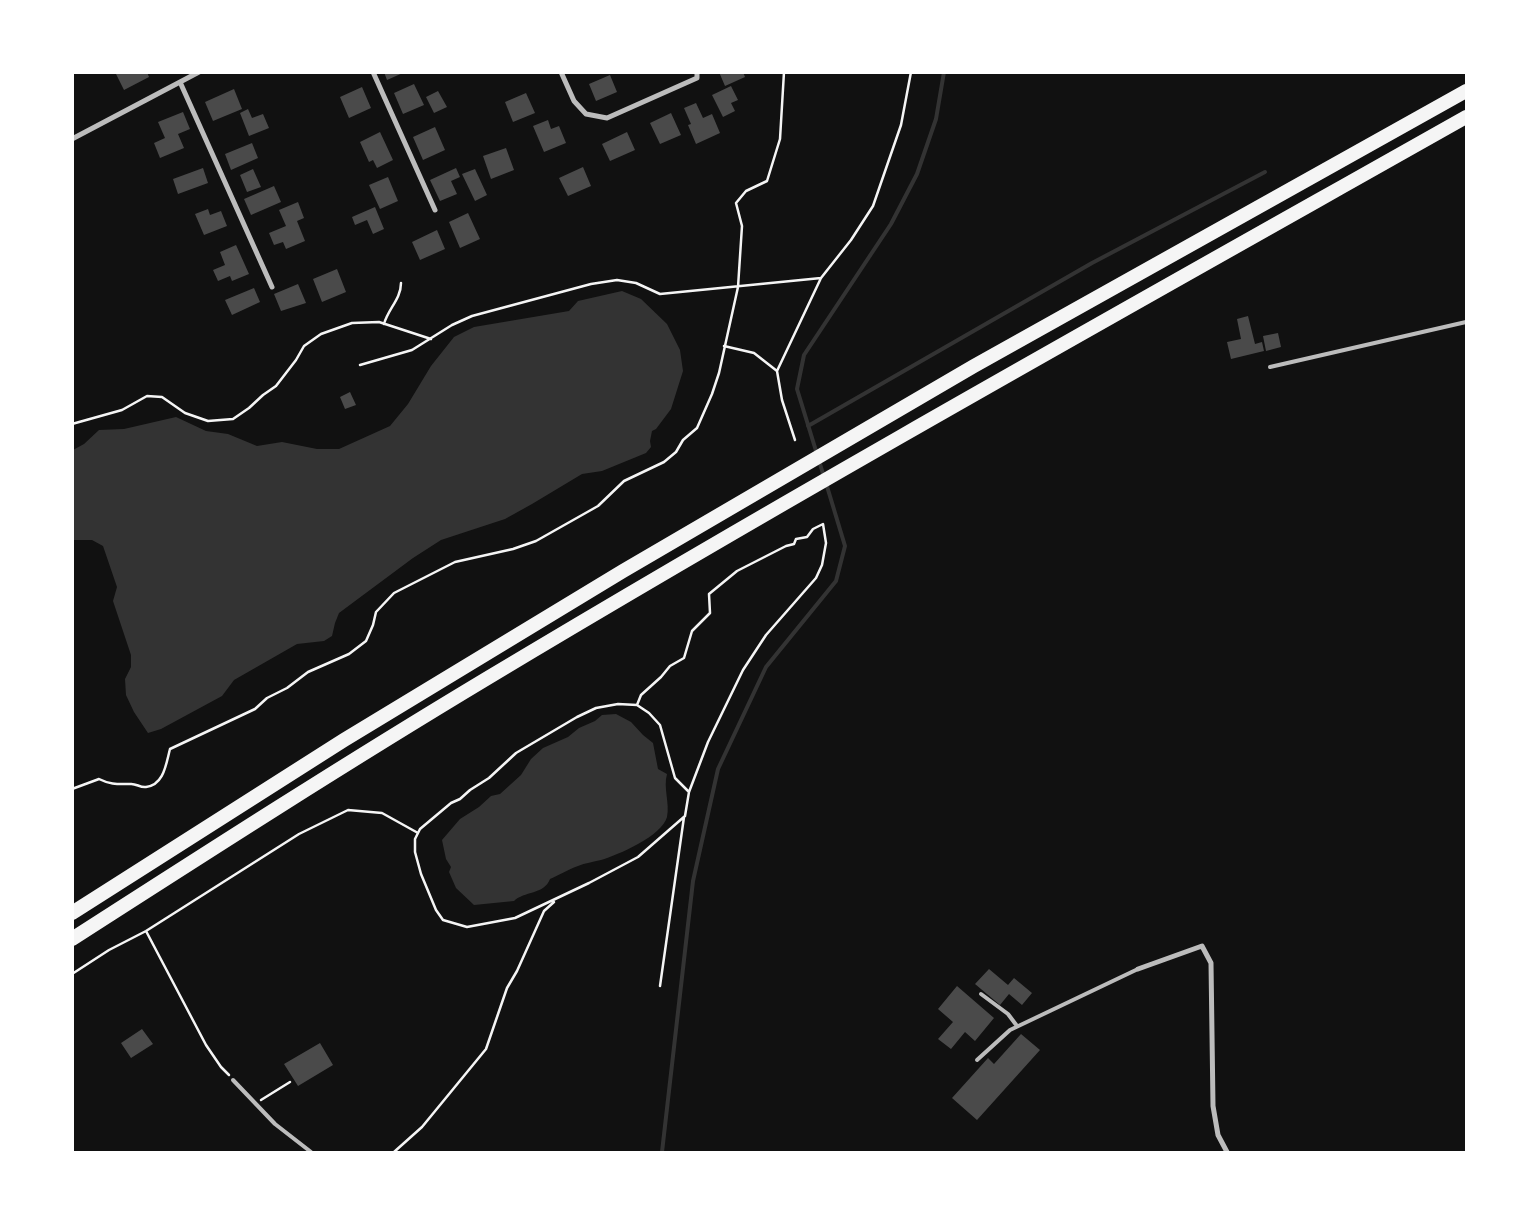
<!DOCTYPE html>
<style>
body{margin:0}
#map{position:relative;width:1539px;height:1225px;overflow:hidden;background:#111;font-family:"Fira Sans",sans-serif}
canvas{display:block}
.frame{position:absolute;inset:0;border:74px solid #fff;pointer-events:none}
</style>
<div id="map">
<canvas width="1539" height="1225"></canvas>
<div class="frame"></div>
</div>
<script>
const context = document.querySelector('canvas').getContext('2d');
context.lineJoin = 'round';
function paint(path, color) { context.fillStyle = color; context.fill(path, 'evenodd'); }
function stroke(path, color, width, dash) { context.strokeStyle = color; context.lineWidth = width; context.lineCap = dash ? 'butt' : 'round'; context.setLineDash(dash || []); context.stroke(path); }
const water = new Path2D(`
 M 622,291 L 641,299 L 667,324 L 680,350 L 683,371 L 671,409 L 656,429 L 652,431 L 650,441 L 651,447 L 646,453 L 602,471 L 582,474 L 532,504 L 505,519 L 441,540 L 413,558 L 339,613 L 335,623 L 332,636 L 324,641 L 297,644 L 234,680 L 222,696 L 161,729 L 148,733 L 134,712 L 126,695 L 125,679 L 131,667 L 131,655 L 113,601 L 117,587 L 103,546 L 92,540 L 73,540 L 73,450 L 84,444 L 99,430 L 124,429 L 176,417 L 206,431 L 228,434 L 257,446 L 282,442 L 317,449 L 339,449 L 390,426 L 408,404 L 431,366 L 454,337 L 474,327 L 569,311 L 578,301 Z
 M 616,714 L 631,722 L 643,735 L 653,743 L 658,769 L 667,774 C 663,788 670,803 667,817 C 662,836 618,855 601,860 C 593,862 585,863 578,866 C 569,869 559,875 550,879 C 544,895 524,891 514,901 L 474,905 L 456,888 L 449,872 L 451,867 L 446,859 L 442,840 L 460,819 L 479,807 L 491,796 L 500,794 L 521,775 L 531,759 L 543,748 L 568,737 L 579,728 L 595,721 L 602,715 Z`);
const stream = new Path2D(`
 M 808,426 L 1092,263 L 1265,172
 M 824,477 L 797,389 L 804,355 L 891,224 L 917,174 L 936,119 L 944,72
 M 662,1152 L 693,881 L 718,769 L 766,667 L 836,581 L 845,546 L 826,483`);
const building = new Path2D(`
 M 115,72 L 147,72 L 149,77 L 124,90 Z
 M 384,72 L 405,72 L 387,80 Z
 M 719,72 L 743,72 L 745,77 L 725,86 Z
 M 610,75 L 617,92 L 596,101 L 589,84 Z
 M 414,84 L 424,105 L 403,114 L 394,93 Z
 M 731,86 L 738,100 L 731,103 L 735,111 L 723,117 L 712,95 Z
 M 362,87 L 371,108 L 349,118 L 340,97 Z
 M 234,89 L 242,109 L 213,121 L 205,102 Z
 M 438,91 L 447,107 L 434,113 L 426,97 Z
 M 526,93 L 535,113 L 513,122 L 505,102 Z
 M 696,103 L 703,118 L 712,114 L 720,133 L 696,144 L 688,125 L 691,124 L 684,108 Z
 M 248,109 L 252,118 L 263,114 L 269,128 L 249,136 L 240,113 Z
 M 183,112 L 190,129 L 178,134 L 184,148 L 160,158 L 154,143 L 165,138 L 158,122 Z
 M 671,113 L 681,135 L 660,144 L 650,123 Z
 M 548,120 L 551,129 L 559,126 L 566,143 L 544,152 L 533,126 Z
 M 435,127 L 445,150 L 423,160 L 413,137 Z
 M 380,132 L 393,160 L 377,168 L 373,160 L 369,162 L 360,142 Z
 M 627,132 L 635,150 L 610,161 L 602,144 Z
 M 252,143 L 258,158 L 231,170 L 225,154 Z
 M 506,148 L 514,170 L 491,179 L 483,156 Z
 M 583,167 L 591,186 L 568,196 L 559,178 Z
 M 203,168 L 208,183 L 178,194 L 173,179 Z
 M 456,168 L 460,177 L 451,181 L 457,194 L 440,201 L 430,180 Z
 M 253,169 L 261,187 L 247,192 L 240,175 Z
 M 475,169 L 487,195 L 475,201 L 462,174 Z
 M 388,177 L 398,201 L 380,209 L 369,185 Z
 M 274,186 L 281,202 L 251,215 L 244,199 Z
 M 298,202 L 304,218 L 297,221 L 305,241 L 286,249 L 283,242 L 274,245 L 269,233 L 286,226 L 279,210 Z
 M 375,207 L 384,229 L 373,234 L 367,220 L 355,225 L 352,217 Z
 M 208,209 L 210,215 L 221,211 L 227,226 L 204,235 L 195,214 Z
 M 468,213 L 480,239 L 460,248 L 449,222 Z
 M 437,230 L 445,249 L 420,260 L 412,242 Z
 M 236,245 L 249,274 L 232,281 L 230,276 L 218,281 L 213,270 L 225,265 L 220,252 Z
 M 337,269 L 346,292 L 322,302 L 313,279 Z
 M 298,284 L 306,303 L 281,311 L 274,294 Z
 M 254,288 L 260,302 L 232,315 L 225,300 Z
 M 1248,316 L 1255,344 L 1262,342 L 1264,351 L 1231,359 L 1227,342 L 1241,339 L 1237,319 Z
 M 1278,333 L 1281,347 L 1266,351 L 1263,336 Z
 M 350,392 L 356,405 L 345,409 L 340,397 Z
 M 989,969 L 1008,985 L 1014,978 L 1032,993 L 1022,1005 L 1009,994 L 1000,1005 L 975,984 Z
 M 957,986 L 994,1018 L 975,1041 L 965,1032 L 951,1049 L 938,1039 L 953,1022 L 938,1009 Z
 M 142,1029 L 153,1044 L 131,1058 L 121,1043 Z
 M 1021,1034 L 1040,1050 L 977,1120 L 952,1098 L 988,1058 L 994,1064 Z
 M 320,1043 L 333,1065 L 298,1086 L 284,1064 Z`);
const path = new Path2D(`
 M 384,324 C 388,309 401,299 401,283
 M 724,346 L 754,353 L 777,371
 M 360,365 L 412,350 L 452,325 L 472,316 L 591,284 L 617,280 L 636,283 L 660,294 L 821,278
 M 72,424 L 122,410 L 147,396 L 162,397 L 185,413 L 208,421 L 233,419 L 249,408 L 263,395 L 276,386 L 296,360 L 304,346 L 321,334 L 352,323 L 379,322 L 431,339
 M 795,440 L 782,400 L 777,371 L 821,278 L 851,240 L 873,206 L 901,125 L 911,72
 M 637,705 L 641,695 L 661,677 L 670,666 L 684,658 L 692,631 L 710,613 L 709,594 L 737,571 L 786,546 L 794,544 L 796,539 L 807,537 L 813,529 L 823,524 L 826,543 L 822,565 L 816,578 L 766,635 L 743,670 L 708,742 L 689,792 L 685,816 L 638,857 L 589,883 L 515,918 L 467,927 L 443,920 L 436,910 L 421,874 L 415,852 L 415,839 L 420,829 L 451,803 L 460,799 L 470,790 L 489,778 L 516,753 L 577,717 L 596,708 L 618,704 L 637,705 L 649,713 L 660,725 L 675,778 L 689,792
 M 72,789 L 99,779 C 111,785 118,784 130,784 C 136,783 140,788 146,787 C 164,785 166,764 170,749 L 255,709 L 267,698 L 287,688 L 308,672 L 349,654 L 366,641 L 373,625 L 376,612 L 394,593 L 455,562 L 513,549 L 536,541 L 598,506 L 624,481 L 664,462 L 676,452 L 683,440 L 697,428 L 712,394 L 719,373 L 738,287 L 742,226 L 736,203 L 746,191 L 767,181 L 780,139 L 784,72
 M 146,931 L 206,1045 L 221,1067 L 229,1075
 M 72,974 L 109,950 L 146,931 L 299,834 L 348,810 L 382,813 L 418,833
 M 660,986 L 684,817
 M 261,1100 L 290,1082
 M 394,1152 L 422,1127 L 486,1049 L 507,988 L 517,971 L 544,911 L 554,902`);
const service = new Path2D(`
 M 1270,367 L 1466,322
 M 981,994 L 1008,1014 L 1017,1026
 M 977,1060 L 1010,1030 L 1138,969
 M 233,1080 L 275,1124 L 311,1152`);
const minor = new Path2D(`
 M 373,72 L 435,210
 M 561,72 L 574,101 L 586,114 L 607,118 L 697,78 L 697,72
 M 180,82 L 272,287
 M 72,139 L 199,72
 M 1138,969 L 1202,946 L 1211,963 L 1213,1106 L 1218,1135 L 1227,1152`);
const motorway = new Path2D(`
 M 72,913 L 344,740 L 623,571 L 974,366 L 1466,91
 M 72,939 C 209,851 346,763 486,679 C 809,485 1138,302 1466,117`);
paint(water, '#333');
stroke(stream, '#333', 4);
paint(building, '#4a4a4a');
stroke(path, '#f5f5f5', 2.5);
stroke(service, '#bcbcbc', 4);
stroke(minor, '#bcbcbc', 5);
stroke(motorway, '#f5f5f5', 14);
</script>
